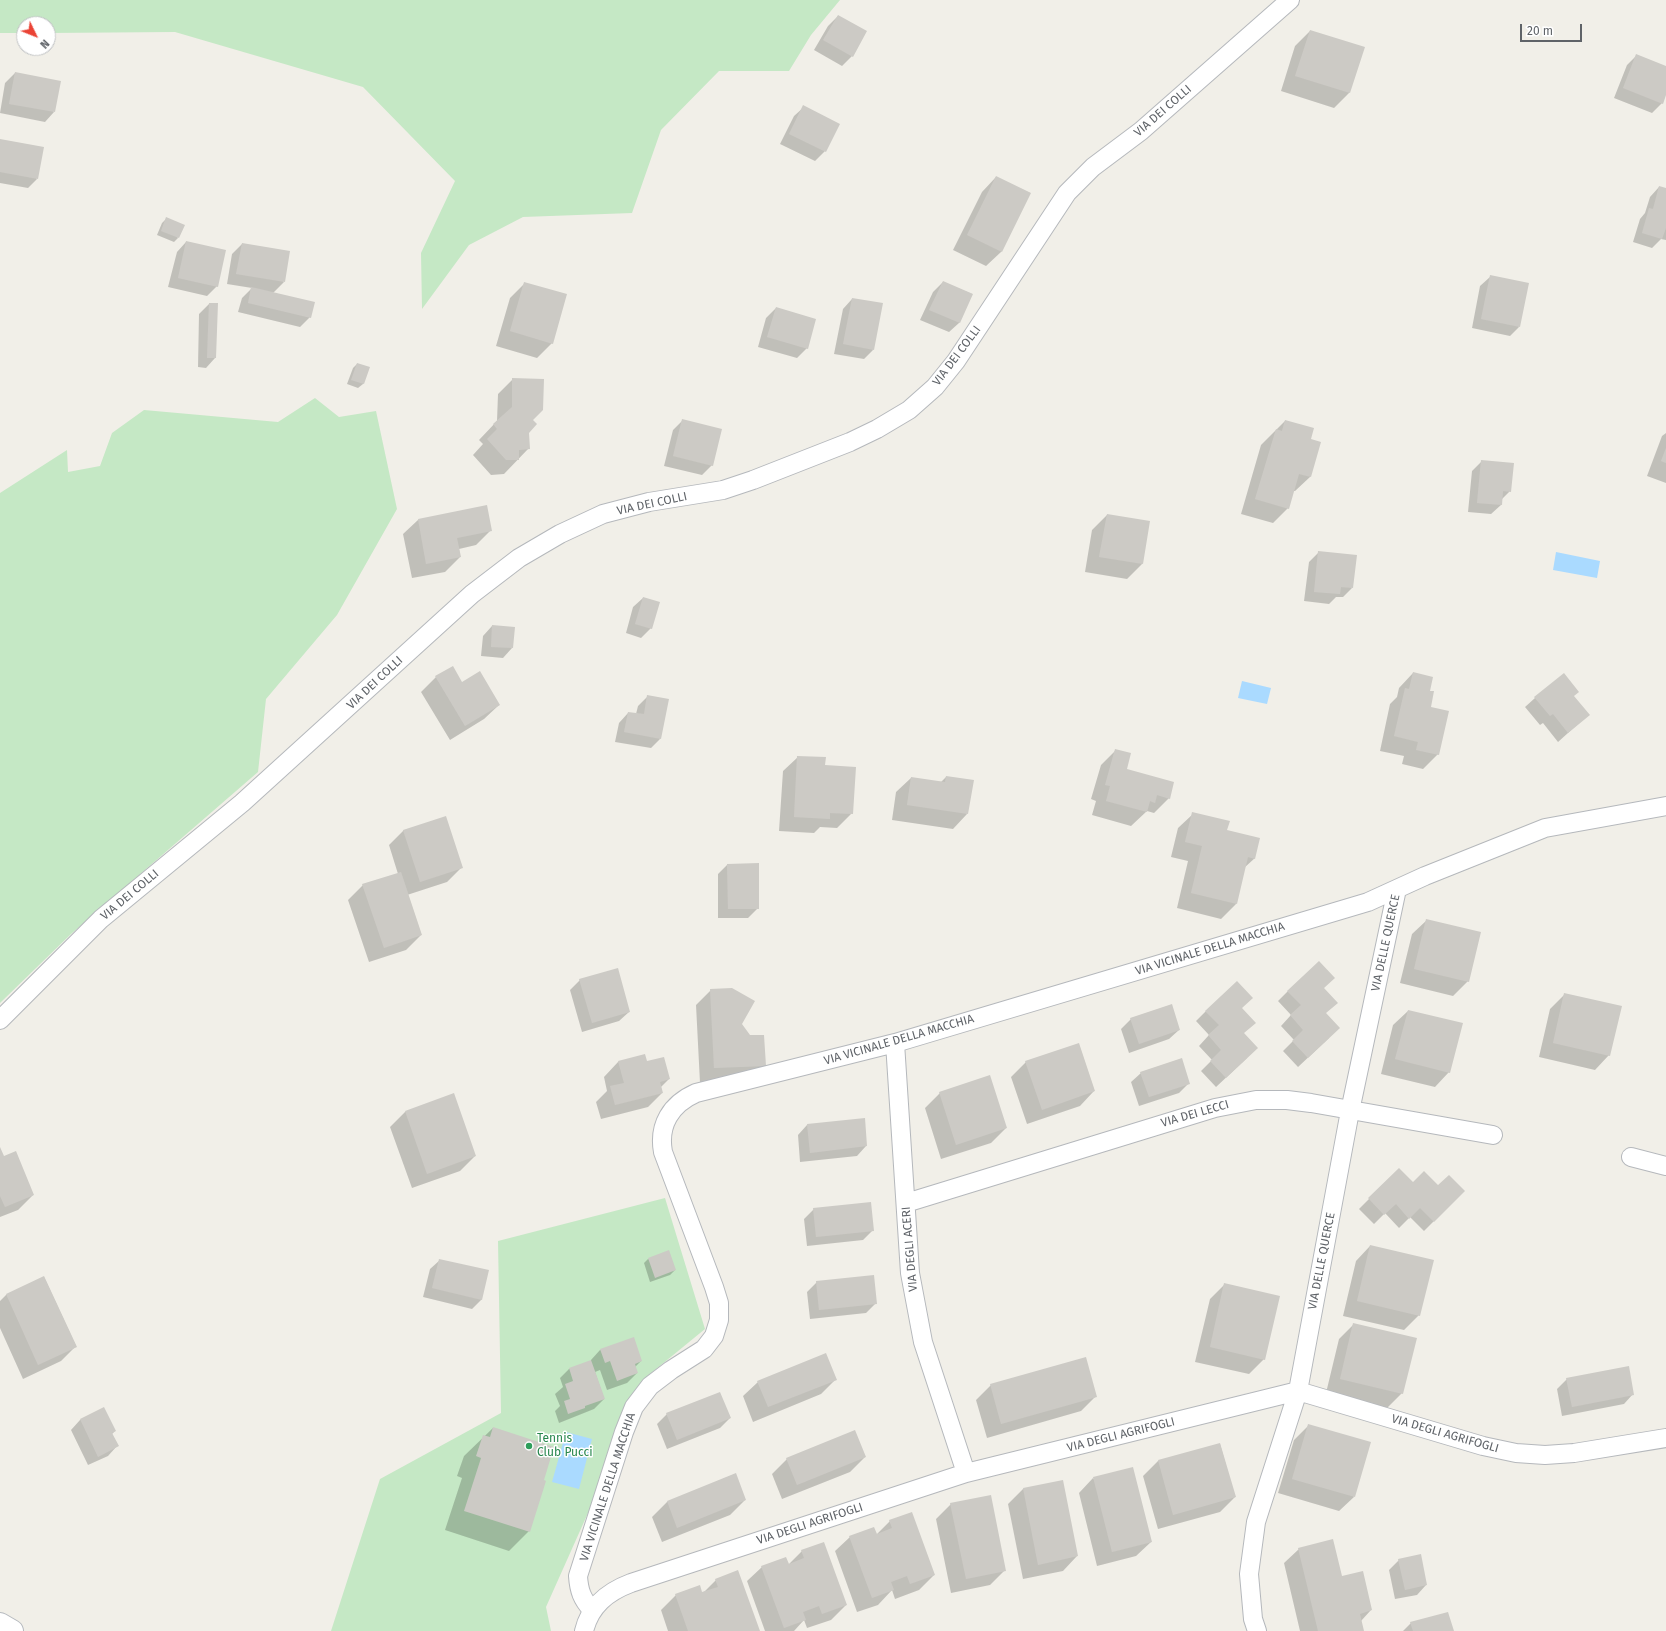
<!DOCTYPE html>
<style>
body{margin:0}
#map{position:relative;width:1666px;height:1631px;overflow:hidden;background:#f1efe8;font-family:"Fira Sans",sans-serif}
canvas{display:block}
.north{position:absolute;left:16px;top:16px;width:40px;height:40px;box-sizing:border-box;background:#fff;border:1px solid #bfc1c3;border-radius:50%;rotate:133deg;font-size:11px;font-weight:700;line-height:16px;text-align:center;color:#5f6368}
.north::after{content:'';display:block;margin:auto;width:14px;height:18px;background:#ea4335;clip-path:polygon(50% 0,100% 100%,50% 72%,0 100%)}
.scale{position:absolute;left:1520px;top:24px;width:62px;height:18px;box-sizing:border-box;border:2px solid #5f6368;border-top:0;padding-left:5px;font-size:12px;line-height:14px;white-space:nowrap;color:#5f6368;-webkit-text-stroke:3px #fff;paint-order:stroke}
</style>
<div id="map">
<canvas width="1666" height="1631"></canvas>
<div class="north">N</div>
<div class="scale">20 m</div>
</div>
<script>
const context = document.querySelector('canvas').getContext('2d');
context.lineJoin = 'round';
function paint(path, color) { context.fillStyle = color; context.fill(path, 'evenodd'); }
function stroke(path, color, width, dash) { context.strokeStyle = color; context.lineWidth = width; context.lineCap = dash ? 'butt' : 'round'; context.setLineDash(dash || []); context.stroke(path); }
function drawText(font, color, halo, rows, align = 'center') {
  context.font = font + ' "Fira Sans",sans-serif'; context.lineWidth = 3; context.setLineDash([]); context.textBaseline = 'middle'; context.strokeStyle = halo; context.fillStyle = color; for (const [text, x, y, turn = 0] of rows) {
    context.save(); context.translate(x, y); context.rotate((+turn || 0) * Math.PI / 180); context.textAlign = isNaN(turn) ? turn : align; if (halo) context.strokeText(text, 0, 0); context.fillText(text, 0, 0); context.restore();
  }
}
const green = new Path2D(`
 M 0,0 L 840,0 L 811,35 L 789,71 L 719,71 L 661,130 L 632,213 L 523,217 L 469,245 L 422,309 L 421,253 L 455,181 L 363,87 L 175,32 L 48,33 L 48,24 L 24,24 L 24,33 L 0,33 Z
 M 315,398 L 339,417 L 376,411 L 397,509 L 337,615 L 266,699 L 258,772 L 71,934 L 0,1003 L 0,493 L 67,450 L 68,472 L 100,466 L 112,433 L 144,410 L 278,422 Z
 M 665,1198 L 705,1329 L 650,1374 L 546,1607 L 551,1631 L 331,1631 L 380,1479 L 501,1413 L 498,1241 Z`);
const water = new Path2D(`
 M 1556,552 L 1600,561 L 1597,578 L 1553,570 Z
 M 1242,681 L 1271,688 L 1267,704 L 1238,698 Z
 M 566,1432 L 592,1439 L 579,1489 L 552,1482 Z`);
const shadow = new Path2D(`
 M 838,16 L 852,56 L 842,66 L 814,50 L 828,26 Z
 M 1310,31 L 1363,48 L 1349,93 L 1334,108 L 1281,91 L 1295,46 Z
 M 1636,56 L 1666,67 L 1666,93 L 1662,103 L 1652,113 L 1614,98 L 1627,65 Z
 M 15,73 L 54,112 L 45,122 L 0,113 L 5,83 Z
 M 804,107 L 825,151 L 815,161 L 780,144 L 794,116 Z
 M 0,140 L 37,179 L 28,188 L 0,183 Z
 M 996,177 L 1030,193 L 1001,252 L 986,266 L 953,250 L 982,192 Z
 M 1659,187 L 1666,189 L 1666,240 L 1661,239 L 1652,248 L 1633,242 L 1640,219 L 1645,213 L 1650,197 Z
 M 167,218 L 178,238 L 174,242 L 157,235 L 162,223 Z
 M 186,242 L 217,286 L 207,296 L 168,287 L 177,252 Z
 M 242,244 L 284,282 L 273,293 L 310,317 L 300,327 L 238,312 L 242,298 L 252,288 L 227,284 L 232,254 Z
 M 1490,277 L 1519,327 L 1510,336 L 1472,328 L 1480,286 Z
 M 943,282 L 972,294 L 959,323 L 949,332 L 920,320 L 933,292 Z
 M 525,283 L 552,343 L 537,358 L 496,346 L 510,298 Z
 M 852,299 L 873,350 L 864,359 L 834,354 L 843,309 Z
 M 209,304 L 215,358 L 206,368 L 198,367 L 199,314 Z
 M 776,308 L 807,348 L 797,358 L 758,347 L 766,318 Z
 M 357,364 L 368,368 L 363,384 L 358,388 L 347,384 L 353,368 Z
 M 513,379 L 532,420 L 528,432 L 529,448 L 504,474 L 491,475 L 473,455 L 483,444 L 479,440 L 497,421 L 498,394 Z
 M 683,420 L 712,465 L 702,475 L 664,466 L 673,430 Z
 M 1285,421 L 1310,440 L 1320,443 L 1310,477 L 1295,491 L 1293,491 L 1288,508 L 1273,523 L 1241,514 L 1261,445 Z
 M 1666,433 L 1666,483 L 1647,476 L 1662,436 Z
 M 1482,461 L 1510,491 L 1501,500 L 1501,505 L 1491,514 L 1468,512 L 1472,471 Z
 M 1107,515 L 1149,522 L 1142,564 L 1127,579 L 1085,572 L 1092,530 Z
 M 418,520 L 491,530 L 476,545 L 459,549 L 460,557 L 445,572 L 412,578 L 403,534 Z
 M 1319,552 L 1352,588 L 1343,597 L 1336,597 L 1329,604 L 1304,601 L 1309,562 Z
 M 643,598 L 651,628 L 641,638 L 626,633 L 633,607 Z
 M 492,626 L 512,648 L 503,658 L 481,656 L 483,636 Z
 M 1413,673 L 1429,691 L 1430,708 L 1438,754 L 1423,769 L 1402,764 L 1404,756 L 1380,751 L 1390,704 L 1397,697 L 1399,688 Z
 M 436,677 L 462,683 L 499,705 L 484,719 L 450,740 L 421,692 Z
 M 648,696 L 660,739 L 651,748 L 615,742 L 619,723 L 628,713 L 636,714 L 638,706 Z
 M 1573,696 L 1588,715 L 1558,742 L 1543,723 L 1540,725 L 1525,707 L 1535,698 Z
 M 1116,750 L 1126,770 L 1169,798 L 1154,813 L 1147,811 L 1131,826 L 1092,815 L 1096,801 L 1091,799 L 1101,765 Z
 M 798,757 L 824,766 L 852,813 L 837,828 L 820,827 L 814,833 L 779,831 L 783,771 Z
 M 946,777 L 967,814 L 953,829 L 892,820 L 896,792 L 911,778 L 941,782 Z
 M 1193,814 L 1226,831 L 1255,858 L 1244,868 L 1236,904 L 1221,919 L 1177,908 L 1188,861 L 1171,857 L 1178,828 Z
 M 404,830 L 462,867 L 447,882 L 407,895 L 421,935 L 406,950 L 369,962 L 348,900 L 363,885 L 398,874 L 389,845 Z
 M 727,865 L 758,908 L 748,918 L 718,918 L 718,874 Z
 M 1427,920 L 1468,981 L 1453,996 L 1400,983 L 1412,934 Z
 M 580,980 L 629,1012 L 619,1021 L 582,1032 L 570,990 Z
 M 1323,989 L 1329,1038 L 1298,1067 L 1283,1051 L 1294,1040 L 1281,1026 L 1291,1015 L 1278,1001 L 1288,991 Z
 M 711,990 L 740,1024 L 765,1065 L 750,1080 L 700,1083 L 696,1005 Z
 M 1565,994 L 1609,1055 L 1595,1070 L 1539,1057 L 1550,1009 Z
 M 1241,1009 L 1247,1058 L 1216,1087 L 1201,1071 L 1212,1060 L 1199,1046 L 1209,1035 L 1196,1021 L 1206,1011 Z
 M 1408,1011 L 1449,1072 L 1435,1087 L 1381,1074 L 1393,1025 Z
 M 1131,1019 L 1179,1030 L 1169,1039 L 1129,1053 L 1121,1029 Z
 M 618,1062 L 646,1063 L 669,1079 L 661,1087 L 662,1093 L 648,1107 L 601,1119 L 596,1102 L 607,1091 L 604,1077 Z
 M 1026,1062 L 1094,1091 L 1080,1106 L 1027,1124 L 1011,1077 Z
 M 1141,1073 L 1189,1083 L 1179,1093 L 1139,1106 L 1131,1082 Z
 M 940,1093 L 1006,1128 L 991,1143 L 941,1159 L 925,1108 Z
 M 453,1095 L 475,1156 L 460,1171 L 412,1188 L 390,1127 L 405,1112 Z
 M 807,1125 L 866,1146 L 857,1156 L 800,1162 L 798,1135 Z
 M 0,1150 L 3,1158 L 33,1195 L 18,1210 L 0,1217 Z
 M 1399,1169 L 1413,1183 L 1464,1191 L 1424,1231 L 1410,1217 L 1399,1228 L 1385,1213 L 1374,1224 L 1359,1209 Z
 M 814,1209 L 873,1230 L 863,1240 L 807,1246 L 804,1219 Z
 M 1370,1246 L 1419,1315 L 1404,1330 L 1343,1316 L 1356,1261 Z
 M 648,1259 L 675,1270 L 670,1275 L 650,1282 L 644,1263 Z
 M 440,1260 L 482,1299 L 472,1309 L 423,1297 L 430,1269 Z
 M 44,1277 L 76,1346 L 61,1361 L 23,1379 L 0,1328 L 0,1301 L 6,1295 Z
 M 817,1282 L 876,1303 L 866,1313 L 810,1319 L 807,1292 Z
 M 1224,1285 L 1264,1359 L 1249,1374 L 1195,1362 L 1210,1299 Z
 M 1353,1325 L 1402,1393 L 1387,1408 L 1326,1393 L 1339,1339 Z
 M 600,1350 L 641,1361 L 635,1367 L 637,1373 L 627,1383 L 607,1390 L 600,1370 L 595,1372 L 604,1399 L 594,1409 L 559,1423 L 555,1411 L 560,1406 L 555,1394 L 563,1387 L 560,1378 L 569,1369 L 591,1361 L 591,1360 Z
 M 836,1379 L 821,1394 L 753,1422 L 743,1396 L 758,1382 Z
 M 1567,1379 L 1633,1394 L 1624,1404 L 1562,1416 L 1557,1389 Z
 M 991,1385 L 1096,1396 L 1081,1411 L 987,1438 L 976,1400 Z
 M 103,1409 L 115,1431 L 112,1434 L 117,1446 L 108,1456 L 88,1465 L 71,1430 L 80,1420 Z
 M 667,1414 L 730,1418 L 720,1428 L 667,1449 L 657,1424 Z
 M 1309,1425 L 1354,1497 L 1339,1511 L 1278,1493 L 1294,1440 Z
 M 493,1428 L 529,1531 L 509,1551 L 445,1530 L 462,1478 L 457,1476 L 464,1456 Z
 M 1220,1444 L 1235,1497 L 1220,1512 L 1158,1529 L 1143,1476 L 1158,1461 Z
 M 865,1457 L 850,1472 L 782,1499 L 772,1474 L 787,1459 Z
 M 735,1474 L 745,1500 L 730,1515 L 662,1542 L 652,1517 L 667,1502 Z
 M 1093,1478 L 1151,1542 L 1136,1556 L 1097,1566 L 1079,1493 Z
 M 1062,1482 L 1077,1556 L 1063,1571 L 1023,1579 L 1008,1504 L 1023,1489 Z
 M 951,1504 L 1005,1570 L 990,1585 L 951,1593 L 936,1519 Z
 M 890,1521 L 934,1575 L 919,1590 L 895,1599 L 892,1590 L 878,1605 L 857,1612 L 835,1551 L 850,1537 L 876,1535 Z
 M 1299,1549 L 1341,1577 L 1371,1610 L 1361,1621 L 1363,1631 L 1300,1631 L 1284,1563 Z
 M 802,1551 L 846,1605 L 831,1620 L 807,1628 L 804,1620 L 794,1631 L 765,1631 L 747,1581 L 762,1567 L 788,1565 Z
 M 1399,1560 L 1426,1585 L 1417,1595 L 1395,1599 L 1389,1570 Z
 M 716,1580 L 759,1631 L 668,1631 L 661,1610 L 676,1595 L 702,1594 Z
 M 1411,1623 L 1453,1631 L 1403,1631 Z`);
const building = new Path2D(`
 M 838,15 L 867,31 L 853,57 L 823,40 Z
 M 1310,30 L 1365,47 L 1350,93 L 1295,76 Z
 M 1636,54 L 1666,66 L 1666,95 L 1663,104 L 1623,88 Z
 M 15,72 L 61,81 L 55,112 L 9,104 Z
 M 803,105 L 840,124 L 826,152 L 789,134 Z
 M 0,139 L 44,147 L 38,179 L 0,172 Z
 M 996,176 L 1031,193 L 1002,252 L 967,235 Z
 M 1659,186 L 1666,188 L 1666,228 L 1662,239 L 1642,233 L 1649,208 L 1653,209 Z
 M 166,217 L 185,225 L 179,238 L 161,231 Z
 M 186,241 L 226,250 L 218,287 L 178,278 Z
 M 242,243 L 290,251 L 285,282 L 236,274 Z
 M 1490,275 L 1529,283 L 1520,327 L 1481,319 Z
 M 943,281 L 973,294 L 960,323 L 929,310 Z
 M 524,282 L 567,294 L 553,344 L 510,331 Z
 M 251,287 L 315,302 L 311,318 L 248,303 Z
 M 852,298 L 883,303 L 874,350 L 843,344 Z
 M 209,303 L 218,303 L 216,358 L 207,358 Z
 M 776,307 L 816,319 L 808,349 L 767,337 Z
 M 357,363 L 370,367 L 364,384 L 351,380 Z
 M 512,378 L 544,379 L 543,410 L 533,420 L 537,424 L 529,433 L 530,449 L 519,450 L 519,460 L 506,460 L 487,439 L 497,429 L 493,424 L 512,407 Z
 M 682,419 L 722,429 L 713,466 L 673,456 Z
 M 1285,420 L 1314,428 L 1311,439 L 1321,442 L 1311,477 L 1299,474 L 1289,509 L 1255,499 L 1276,429 L 1282,431 Z
 M 1666,448 L 1666,463 L 1661,461 Z
 M 1481,460 L 1514,463 L 1511,492 L 1503,491 L 1502,505 L 1477,503 Z
 M 487,505 L 492,531 L 457,538 L 461,557 L 426,564 L 418,519 Z
 M 1107,514 L 1150,521 L 1143,564 L 1099,557 Z
 M 1318,551 L 1357,555 L 1353,588 L 1341,587 L 1340,594 L 1314,592 Z
 M 643,597 L 660,602 L 652,629 L 635,624 Z
 M 492,625 L 515,627 L 513,648 L 491,647 Z
 M 453,666 L 462,682 L 480,671 L 500,705 L 465,726 L 435,676 Z
 M 1413,672 L 1433,677 L 1430,691 L 1434,691 L 1431,707 L 1449,711 L 1439,755 L 1416,750 L 1418,742 L 1394,736 L 1405,688 L 1409,689 Z
 M 1564,673 L 1579,692 L 1574,696 L 1590,715 L 1568,733 L 1553,714 L 1550,716 L 1534,697 Z
 M 647,695 L 669,699 L 661,739 L 624,732 L 628,712 L 644,714 Z
 M 1115,749 L 1131,753 L 1127,769 L 1174,782 L 1170,799 L 1157,795 L 1155,803 L 1150,801 L 1147,812 L 1106,801 L 1110,786 L 1105,785 Z
 M 797,756 L 826,757 L 825,765 L 856,767 L 853,814 L 830,813 L 830,819 L 794,817 Z
 M 946,776 L 974,780 L 968,814 L 907,805 L 911,777 L 945,782 Z
 M 1192,812 L 1230,821 L 1227,830 L 1260,838 L 1255,859 L 1248,857 L 1237,904 L 1191,893 L 1202,846 L 1185,842 Z
 M 446,816 L 463,868 L 420,882 L 403,830 Z
 M 759,863 L 759,909 L 728,909 L 727,864 Z
 M 401,872 L 422,935 L 384,948 L 362,884 Z
 M 1426,919 L 1481,932 L 1469,982 L 1414,969 Z
 M 1319,961 L 1335,978 L 1324,988 L 1338,1003 L 1326,1013 L 1340,1028 L 1308,1058 L 1292,1041 L 1303,1030 L 1290,1015 L 1301,1005 L 1287,991 Z
 M 618,968 L 630,1012 L 592,1023 L 579,979 Z
 M 1237,981 L 1253,998 L 1242,1008 L 1256,1023 L 1244,1033 L 1258,1048 L 1226,1078 L 1210,1061 L 1221,1050 L 1208,1035 L 1219,1025 L 1205,1011 Z
 M 732,988 L 755,1001 L 742,1024 L 750,1035 L 764,1035 L 766,1066 L 714,1068 L 710,989 Z
 M 1564,993 L 1622,1006 L 1610,1056 L 1553,1043 Z
 M 1172,1004 L 1180,1030 L 1139,1044 L 1130,1018 Z
 M 1408,1010 L 1463,1023 L 1450,1073 L 1395,1059 Z
 M 1079,1043 L 1095,1091 L 1042,1110 L 1025,1061 Z
 M 645,1054 L 647,1061 L 664,1057 L 670,1079 L 660,1082 L 663,1093 L 615,1105 L 610,1086 L 624,1083 L 618,1061 Z
 M 1182,1058 L 1190,1084 L 1149,1097 L 1140,1072 Z
 M 990,1075 L 1007,1128 L 956,1145 L 939,1092 Z
 M 454,1093 L 476,1156 L 427,1174 L 405,1111 Z
 M 865,1118 L 867,1146 L 810,1153 L 807,1124 Z
 M 0,1147 L 4,1156 L 16,1151 L 34,1195 L 5,1207 L 0,1196 Z
 M 1399,1168 L 1413,1182 L 1424,1171 L 1438,1185 L 1449,1175 L 1465,1191 L 1434,1222 L 1420,1208 L 1409,1219 L 1396,1204 L 1384,1215 L 1368,1198 Z
 M 871,1202 L 874,1231 L 816,1237 L 813,1208 Z
 M 1370,1245 L 1434,1260 L 1420,1316 L 1357,1301 Z
 M 669,1250 L 676,1270 L 655,1278 L 648,1258 Z
 M 439,1259 L 489,1270 L 482,1300 L 432,1288 Z
 M 874,1275 L 877,1304 L 819,1310 L 816,1281 Z
 M 44,1276 L 77,1347 L 38,1365 L 6,1294 Z
 M 1224,1283 L 1280,1296 L 1265,1360 L 1210,1347 Z
 M 1353,1323 L 1417,1338 L 1403,1394 L 1340,1379 Z
 M 634,1337 L 642,1361 L 635,1364 L 638,1373 L 617,1381 L 610,1361 L 605,1363 L 600,1349 Z
 M 826,1353 L 837,1380 L 768,1407 L 757,1381 Z
 M 1086,1357 L 1097,1397 L 1001,1424 L 990,1384 Z
 M 591,1360 L 605,1399 L 585,1406 L 585,1408 L 568,1414 L 564,1401 L 570,1399 L 565,1384 L 573,1381 L 569,1368 Z
 M 1629,1366 L 1634,1395 L 1572,1407 L 1566,1378 Z
 M 720,1392 L 731,1418 L 677,1440 L 666,1413 Z
 M 104,1407 L 116,1431 L 112,1433 L 119,1446 L 98,1457 L 80,1419 Z
 M 1308,1424 L 1371,1442 L 1355,1497 L 1292,1479 Z
 M 493,1427 L 554,1447 L 544,1480 L 546,1481 L 530,1532 L 464,1511 L 481,1458 L 476,1456 L 483,1435 L 490,1437 Z
 M 855,1430 L 866,1457 L 797,1485 L 786,1458 Z
 M 1220,1443 L 1236,1497 L 1173,1515 L 1158,1460 Z
 M 1133,1467 L 1152,1542 L 1112,1552 L 1093,1477 Z
 M 736,1473 L 746,1500 L 677,1528 L 667,1501 Z
 M 1063,1480 L 1078,1556 L 1038,1565 L 1023,1488 Z
 M 991,1495 L 1006,1571 L 966,1579 L 950,1503 Z
 M 912,1512 L 935,1575 L 910,1584 L 907,1576 L 891,1582 L 894,1590 L 872,1598 L 849,1536 L 874,1527 L 877,1534 L 892,1528 L 889,1520 Z
 M 1333,1539 L 1342,1576 L 1363,1571 L 1372,1610 L 1360,1614 L 1364,1631 L 1318,1631 L 1298,1548 Z
 M 824,1542 L 847,1605 L 822,1614 L 819,1606 L 803,1612 L 806,1620 L 784,1628 L 761,1566 L 786,1557 L 789,1564 L 804,1558 L 801,1550 Z
 M 1421,1554 L 1427,1585 L 1405,1590 L 1398,1559 Z
 M 738,1570 L 760,1631 L 688,1631 L 675,1594 L 700,1585 L 702,1592 L 718,1587 L 715,1579 Z
 M 1448,1612 L 1454,1631 L 1413,1631 L 1410,1622 Z`);
const street = new Path2D(`
 M 0,1020 L 101,919 L 242,803 L 472,594 L 519,558 L 560,534 L 603,514 L 649,502 L 723,490 L 753,480 L 850,442 L 877,429 L 909,410 L 935,387 L 956,361 L 1067,193 L 1093,167 L 1141,131 L 1290,0
 M 895,1043 L 910,1273 L 923,1342 L 966,1473
 M 1631,1157 L 1666,1166
 M 906,1203 L 1215,1108 L 1256,1100 L 1287,1100 L 1311,1103 L 1493,1135
 M 592,1610 C 582,1599 579,1591 578,1576 L 624,1432 L 634,1407 L 650,1386 L 671,1370 L 704,1349 L 714,1336 L 719,1320 L 719,1303 L 714,1287 L 663,1152 C 658,1125 671,1104 696,1093 L 895,1043 L 1368,902 L 1425,876 L 1545,828 L 1666,806
 M 584,1631 C 590,1606 607,1592 631,1583 L 966,1473 L 1298,1391 L 1483,1446 L 1516,1453 L 1545,1455 L 1574,1453 L 1666,1438
 M 1257,1631 L 1253,1619 L 1249,1574 L 1256,1522 L 1298,1391 L 1350,1111 L 1397,889`);
const secondary = new Path2D(`
 M 0,1624 L 12,1631`);
const markers = [
 [529,1446,4,"#2e9e5b"]
];
const streetNames = [
 ["VIA DEI COLLI",1163,111,-41],
 ["VIA DEI COLLI",957,356,-53],
 ["VIA DEI COLLI",652,504,-12],
 ["VIA DEI COLLI",375,683,-43],
 ["VIA DEI COLLI",130,895,-40],
 ["VIA DELLE QUERCE",1386,943,-78],
 ["VIA VICINALE DELLA MACCHIA",1210,949,-17],
 ["VIA VICINALE DELLA MACCHIA",899,1040,-16],
 ["VIA DEI LECCI",1195,1114,-16],
 ["VIA DEGLI ACERI",910,1249,-95],
 ["VIA DELLE QUERCE",1322,1261,-79],
 ["VIA DEGLI AGRIFOGLI",1445,1434,16],
 ["VIA DEGLI AGRIFOGLI",1121,1435,-14],
 ["VIA VICINALE DELLA MACCHIA",608,1487,-72],
 ["VIA DEGLI AGRIFOGLI",810,1524,-18]
];
const leisureNames = [
 ["Tennis",537,1439],
 ["Club Pucci",537,1453]
];
paint(green, '#c5e8c5');
paint(water, '#aadaff');
paint(shadow, '#0003');
paint(building, '#cccac5');
stroke(street, '#b5b8bc', 20);
stroke(secondary, '#b6babf', 24);
stroke(street, '#fff', 18);
stroke(secondary, '#fff', 22);
for (const [x, y, r, color] of markers) { const dot = new Path2D(); dot.arc(x, y, r, 0, 2 * Math.PI); context.fillStyle = color; context.fill(dot); stroke(dot, '#fff', 1.5); }
drawText('12px', '#5f6368', '#fff', streetNames);
drawText('12px', '#27864d', '#fff', leisureNames, 'left');
</script>
